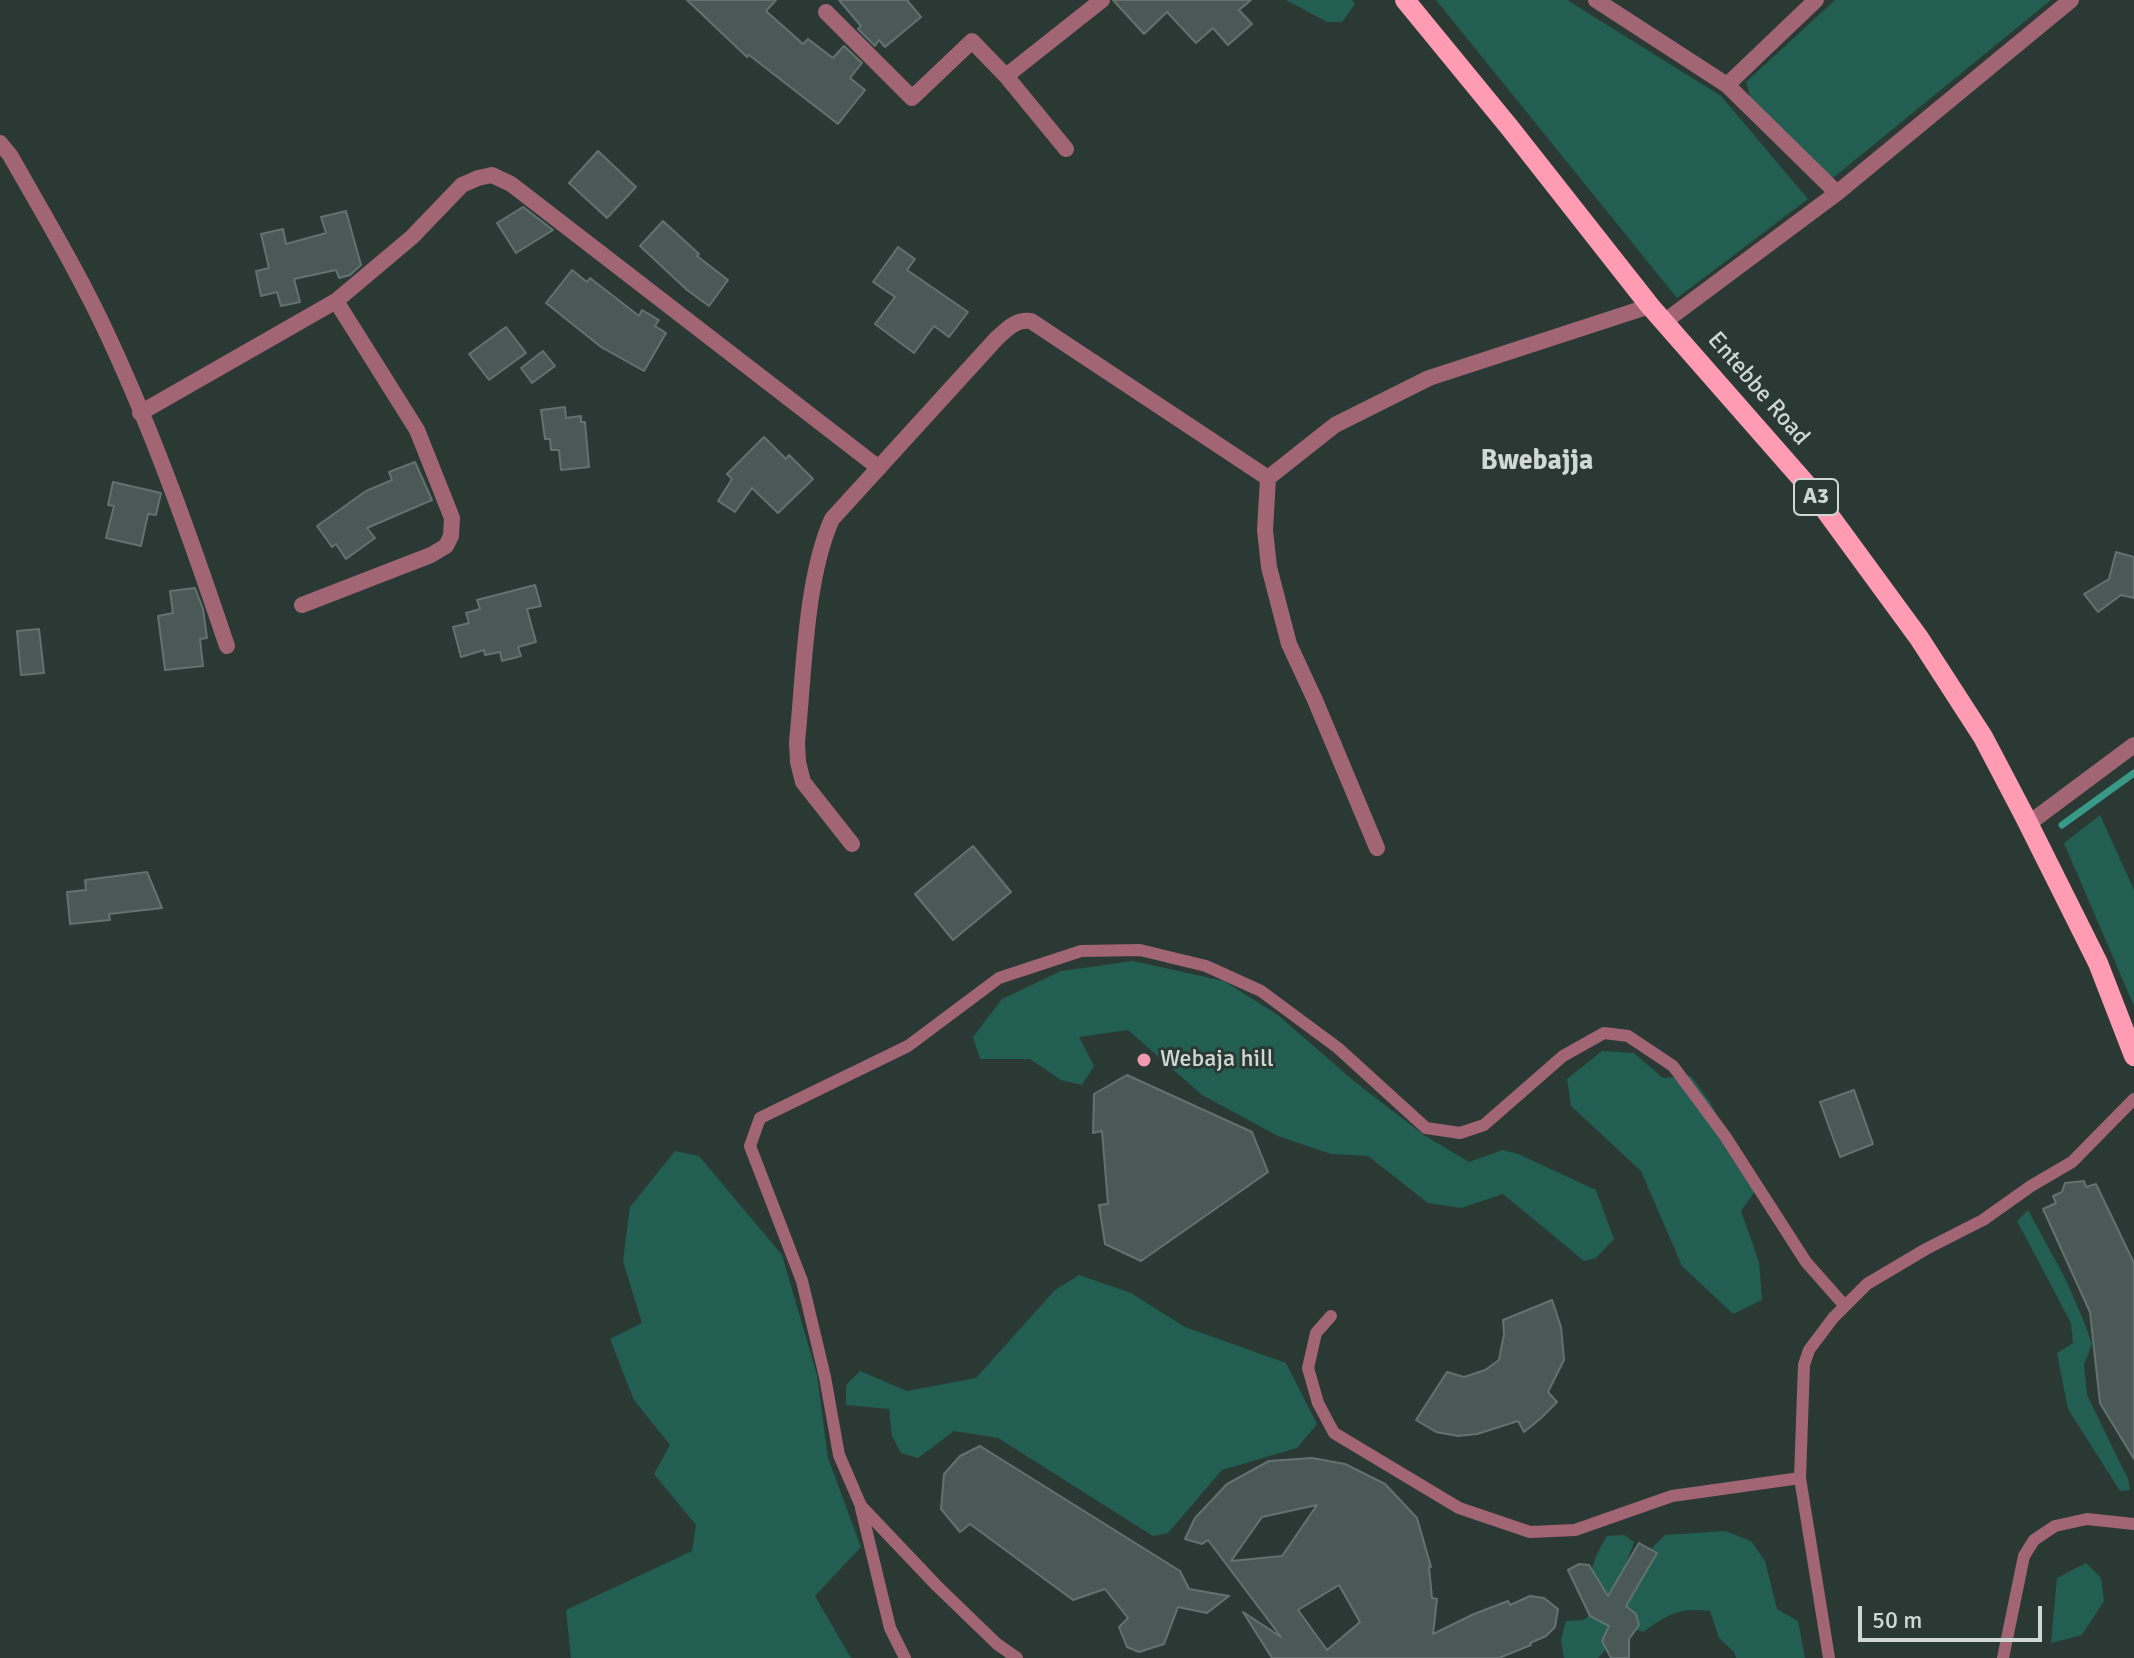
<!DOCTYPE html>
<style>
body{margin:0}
#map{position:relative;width:2134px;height:1658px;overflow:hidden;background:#2b3935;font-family:Signika,sans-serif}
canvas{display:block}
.scale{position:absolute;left:1858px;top:1606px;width:184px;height:36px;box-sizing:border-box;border:4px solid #cfd8d5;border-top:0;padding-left:10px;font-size:24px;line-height:28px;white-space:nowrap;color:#cfd8d5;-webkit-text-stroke:6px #2b3935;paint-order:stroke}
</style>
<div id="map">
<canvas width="2134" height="1658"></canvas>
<div class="scale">50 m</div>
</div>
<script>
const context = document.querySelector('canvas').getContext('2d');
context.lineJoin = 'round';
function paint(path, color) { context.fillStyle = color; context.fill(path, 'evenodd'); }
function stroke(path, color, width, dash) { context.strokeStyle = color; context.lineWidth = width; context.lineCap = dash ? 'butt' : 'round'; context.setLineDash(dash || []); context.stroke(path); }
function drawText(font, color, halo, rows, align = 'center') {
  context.font = font + ' Signika,sans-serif'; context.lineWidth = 6; context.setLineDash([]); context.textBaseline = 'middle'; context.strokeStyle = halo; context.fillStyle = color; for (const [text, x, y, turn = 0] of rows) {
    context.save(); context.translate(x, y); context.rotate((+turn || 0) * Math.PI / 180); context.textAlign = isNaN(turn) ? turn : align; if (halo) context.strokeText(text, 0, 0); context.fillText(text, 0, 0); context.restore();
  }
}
const green = new Path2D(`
 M 1286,0 L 1352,0 L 1355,4 L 1342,22 L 1327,22 Z
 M 1436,0 L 1567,0 L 1721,96 L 1808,199 L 1677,298 Z
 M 1835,0 L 2051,0 L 1828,182 L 1752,103 L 1746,82 Z
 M 2100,815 L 2134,890 L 2134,1006 L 2064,843 Z
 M 1133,961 L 1224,981 L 1278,1015 L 1355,1082 L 1424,1135 L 1469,1162 L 1502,1150 L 1518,1154 L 1596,1190 L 1614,1239 L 1596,1258 L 1584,1261 L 1503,1194 L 1461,1208 L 1428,1203 L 1368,1156 L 1331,1154 L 1278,1136 L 1202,1095 L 1128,1030 L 1079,1037 L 1094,1066 L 1082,1085 L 1061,1080 L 1030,1059 L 980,1059 L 973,1037 L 1002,999 L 1061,971 Z
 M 1602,1051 L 1634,1053 L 1663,1078 L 1691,1076 L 1710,1102 L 1756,1190 L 1741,1211 L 1759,1262 L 1762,1300 L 1733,1314 L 1682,1266 L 1641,1171 L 1571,1106 L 1567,1079 Z
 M 675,1151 L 699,1156 L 782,1255 L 817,1375 L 828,1458 L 861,1547 L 815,1596 L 851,1658 L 571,1658 L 566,1610 L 692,1551 L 696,1525 L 654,1474 L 670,1445 L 634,1400 L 610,1339 L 642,1323 L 623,1261 L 630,1207 Z
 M 2028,1210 L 2065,1278 L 2083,1319 L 2092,1344 L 2084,1365 L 2087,1395 L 2128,1479 L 2130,1490 L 2120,1491 L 2068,1409 L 2057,1353 L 2073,1343 L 2071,1323 L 2017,1221 Z
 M 1079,1275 L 1131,1293 L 1185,1327 L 1286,1363 L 1317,1424 L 1297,1448 L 1222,1470 L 1168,1533 L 1153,1536 L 998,1438 L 954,1431 L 918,1458 L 901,1453 L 892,1436 L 889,1409 L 846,1405 L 846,1385 L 860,1371 L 907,1391 L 976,1378 L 1055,1290 Z
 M 1725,1531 L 1751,1541 L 1765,1561 L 1777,1609 L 1798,1621 L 1805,1658 L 1736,1658 L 1734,1652 L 1719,1638 L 1710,1611 C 1679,1607 1668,1614 1643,1632 L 1627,1627 L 1598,1658 L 1564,1658 L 1561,1640 L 1566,1621 L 1584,1620 L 1596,1608 C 1587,1577 1590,1564 1607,1536 L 1624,1535 L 1634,1542 L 1626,1564 L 1628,1580 L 1645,1555 L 1665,1535 Z
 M 2086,1563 L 2101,1578 L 2104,1601 L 2082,1635 L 2051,1643 L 2057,1578 Z`);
const stream = new Path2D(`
 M 2062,825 L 2134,773`);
const building = new Path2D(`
 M 687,0 L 776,0 L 766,11 L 803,44 L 808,39 L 833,58 L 844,46 L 862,63 L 850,78 L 865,90 L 838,124 L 749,55 L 747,57 Z
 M 839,0 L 907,0 L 921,17 L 885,47 L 879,40 L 875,46 L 858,29 L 861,26 Z
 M 1113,0 L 1251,0 L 1239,10 L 1252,24 L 1228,45 L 1213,28 L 1196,43 L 1167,12 L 1144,34 Z
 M 598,151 L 636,187 L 607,218 L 569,183 Z
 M 523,207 L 553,230 L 516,253 L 497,223 Z
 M 346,211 L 361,265 L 350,275 L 339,278 L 336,270 L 294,279 L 300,302 L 281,306 L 277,292 L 261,296 L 256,271 L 269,268 L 261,234 L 283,229 L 286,244 L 326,233 L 321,217 Z
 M 663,221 L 699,254 L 697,256 L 728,280 L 709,306 L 687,290 L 640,246 Z
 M 898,247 L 915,259 L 907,270 L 968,312 L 949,337 L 934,326 L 914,353 L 875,324 L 895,297 L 873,282 Z
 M 572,270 L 587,282 L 590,278 L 639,316 L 642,310 L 659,320 L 655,326 L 666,333 L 644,371 L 601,347 L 546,303 Z
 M 506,327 L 526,353 L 489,380 L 469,354 Z
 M 543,351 L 555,366 L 532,383 L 521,368 Z
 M 565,407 L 566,418 L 581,416 L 581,422 L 585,422 L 589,467 L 561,470 L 559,450 L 551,450 L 550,439 L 545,439 L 541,410 Z
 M 764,437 L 786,459 L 789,455 L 813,479 L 778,513 L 752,488 L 735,512 L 718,501 L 732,479 L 727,474 Z
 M 415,462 L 432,500 L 367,528 L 375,538 L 346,559 L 336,544 L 332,547 L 317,526 L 366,491 L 392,480 L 389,472 Z
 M 113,482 L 161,493 L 156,515 L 148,514 L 141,546 L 106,538 L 114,506 L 108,505 Z
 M 2116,552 L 2134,557 L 2134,598 L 2121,595 L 2098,612 L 2084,594 L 2109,579 Z
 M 535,585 L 541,606 L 527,609 L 536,642 L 518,647 L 521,656 L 502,661 L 500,652 L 485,655 L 484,650 L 461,657 L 453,627 L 469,623 L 466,613 L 480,609 L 477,600 Z
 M 195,588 L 203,609 L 207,638 L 200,639 L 203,666 L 165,670 L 158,616 L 173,613 L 170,591 Z
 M 39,629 L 44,673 L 21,675 L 17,631 Z
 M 973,846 L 1011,892 L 953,940 L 915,894 Z
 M 147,872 L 162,908 L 109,914 L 110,920 L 70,924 L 67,892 L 86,890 L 85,880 Z
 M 1127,1075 L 1252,1132 L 1268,1172 L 1141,1261 L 1105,1244 L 1099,1205 L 1108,1204 L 1102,1131 L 1093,1133 L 1094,1094 Z
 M 1854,1090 L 1873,1144 L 1840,1157 L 1820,1102 Z
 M 2084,1181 L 2086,1187 L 2096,1184 L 2134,1263 L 2134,1459 L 2100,1403 L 2090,1312 L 2043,1209 L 2056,1203 L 2053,1196 L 2062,1192 L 2065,1183 Z
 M 1552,1300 L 1561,1327 L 1564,1360 L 1548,1392 L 1557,1402 L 1540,1419 L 1524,1432 L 1518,1421 L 1477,1434 L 1458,1436 L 1436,1432 L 1416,1420 L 1447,1372 L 1464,1377 L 1485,1370 L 1499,1360 L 1504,1334 L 1503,1320 Z
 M 980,1446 L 1180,1571 L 1189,1589 L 1229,1596 L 1207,1613 L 1178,1607 L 1164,1644 L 1139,1652 L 1127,1647 L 1119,1627 L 1128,1618 L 1105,1589 L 1073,1600 L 970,1524 L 960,1532 L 941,1509 L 944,1474 L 960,1456 Z
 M 1312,1458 L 1345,1464 L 1385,1484 L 1417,1518 L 1431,1567 L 1429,1567 L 1432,1598 L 1437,1599 L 1433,1634 L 1474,1614 L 1508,1601 L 1510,1605 L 1530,1596 L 1544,1598 L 1558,1609 L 1555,1627 L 1546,1636 L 1530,1643 L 1531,1645 L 1499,1658 L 1272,1658 L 1243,1612 L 1281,1637 L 1208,1540 L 1202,1544 L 1185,1539 L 1195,1518 L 1227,1484 L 1269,1461 ZM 1317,1505 L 1282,1556 L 1231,1561 L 1262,1517 ZM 1339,1585 L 1360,1622 L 1327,1650 L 1298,1610 Z
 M 1639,1543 L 1657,1553 L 1626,1606 L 1636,1614 L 1639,1625 L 1629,1639 L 1629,1658 L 1611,1658 L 1602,1641 L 1609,1626 L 1590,1616 L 1568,1570 L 1579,1564 L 1589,1565 L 1608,1596 Z`);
const lane = new Path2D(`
 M 1331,1316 L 1316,1333 L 1308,1368 L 1318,1403 L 1334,1433 L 1459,1508 L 1530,1532 L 1575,1530 L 1672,1496 L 1800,1478
 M 861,1508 L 890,1628 L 905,1658
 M 1017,1658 L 997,1644 L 936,1585 L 861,1506 L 839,1455 L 825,1377 L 802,1281 L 750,1146 L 760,1118 L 908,1046 L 999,978 L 1081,951 L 1140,950 L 1206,966 L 1261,991 L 1338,1048 L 1426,1128 L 1460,1133 L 1484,1125 L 1563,1056 L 1604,1033 L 1628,1036 L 1673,1066 L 1725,1136 L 1806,1262 L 1844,1305
 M 1829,1658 L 1800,1478 L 1804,1365 L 1809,1350 L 1833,1318 L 1867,1284 L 1926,1249 L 1983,1220 L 2031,1186 L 2072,1162 L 2134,1099
 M 2003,1658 L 2024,1556 L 2034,1540 L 2055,1526 L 2087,1519 L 2134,1524`);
const street = new Path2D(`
 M 1596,0 L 1727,85 L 1837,193
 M 826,12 L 912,98 L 972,41 L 1006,76
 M 1727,85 L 1816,0
 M 0,143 L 10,155 C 44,215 80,275 109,338 C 155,437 192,542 227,646
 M 1066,149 L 1006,76 L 1102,0
 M 1664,322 L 1837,193 L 2071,0
 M 140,413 L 336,301 L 412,237 L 462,185 L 478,178 L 492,175 L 511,184 L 879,468
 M 1268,478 L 1265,530 L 1269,567 L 1289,644 L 1315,700 L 1377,848
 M 302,605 L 431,555 L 446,546 L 451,536 L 452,518 L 417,430 L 336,301
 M 2028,824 L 2134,745
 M 852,844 L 803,782 L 798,762 L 797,742 C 804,675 805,579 832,519 L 997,338 C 1008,328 1016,319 1031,321 L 1268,478 L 1335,425 L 1429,378 L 1650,306`);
const primary = new Path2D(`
 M 1405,0 L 1510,128 L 1650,306 L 1807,485 L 1919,638 L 1983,737 L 2025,817 L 2098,963 L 2134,1056`);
const markers = [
 [1144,1060,8,"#f29aaf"]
];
const shields = [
 [1816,497,44]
];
const shieldNames = [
 ["A3",1816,497]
];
const streetNames = [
 ["Entebbe Road",1758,389,49]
];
const poiNames = [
 ["Webaja hill",1160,1060]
];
const quarterNames = [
 ["Bwebajja",1537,462]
];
paint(green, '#225e52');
stroke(stream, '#389a86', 7);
paint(building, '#4a5955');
stroke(building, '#63726e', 2);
stroke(lane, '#a26574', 12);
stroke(street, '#a26574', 16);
stroke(primary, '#ff9bb3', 20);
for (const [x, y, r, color] of markers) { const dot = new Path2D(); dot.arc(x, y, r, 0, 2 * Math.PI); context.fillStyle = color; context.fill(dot); stroke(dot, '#2b3935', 3); }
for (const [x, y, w] of shields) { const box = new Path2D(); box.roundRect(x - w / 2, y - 18, w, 36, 6); context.fillStyle = '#2b3935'; context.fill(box); stroke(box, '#cfd8d5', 2); }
drawText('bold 22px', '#cfd8d5', null, shieldNames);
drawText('24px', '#cfd8d5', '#2b3935', streetNames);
drawText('24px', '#cfd8d5', '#2b3935', poiNames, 'left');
drawText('bold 28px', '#cfd8d5', '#2b3935', quarterNames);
</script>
